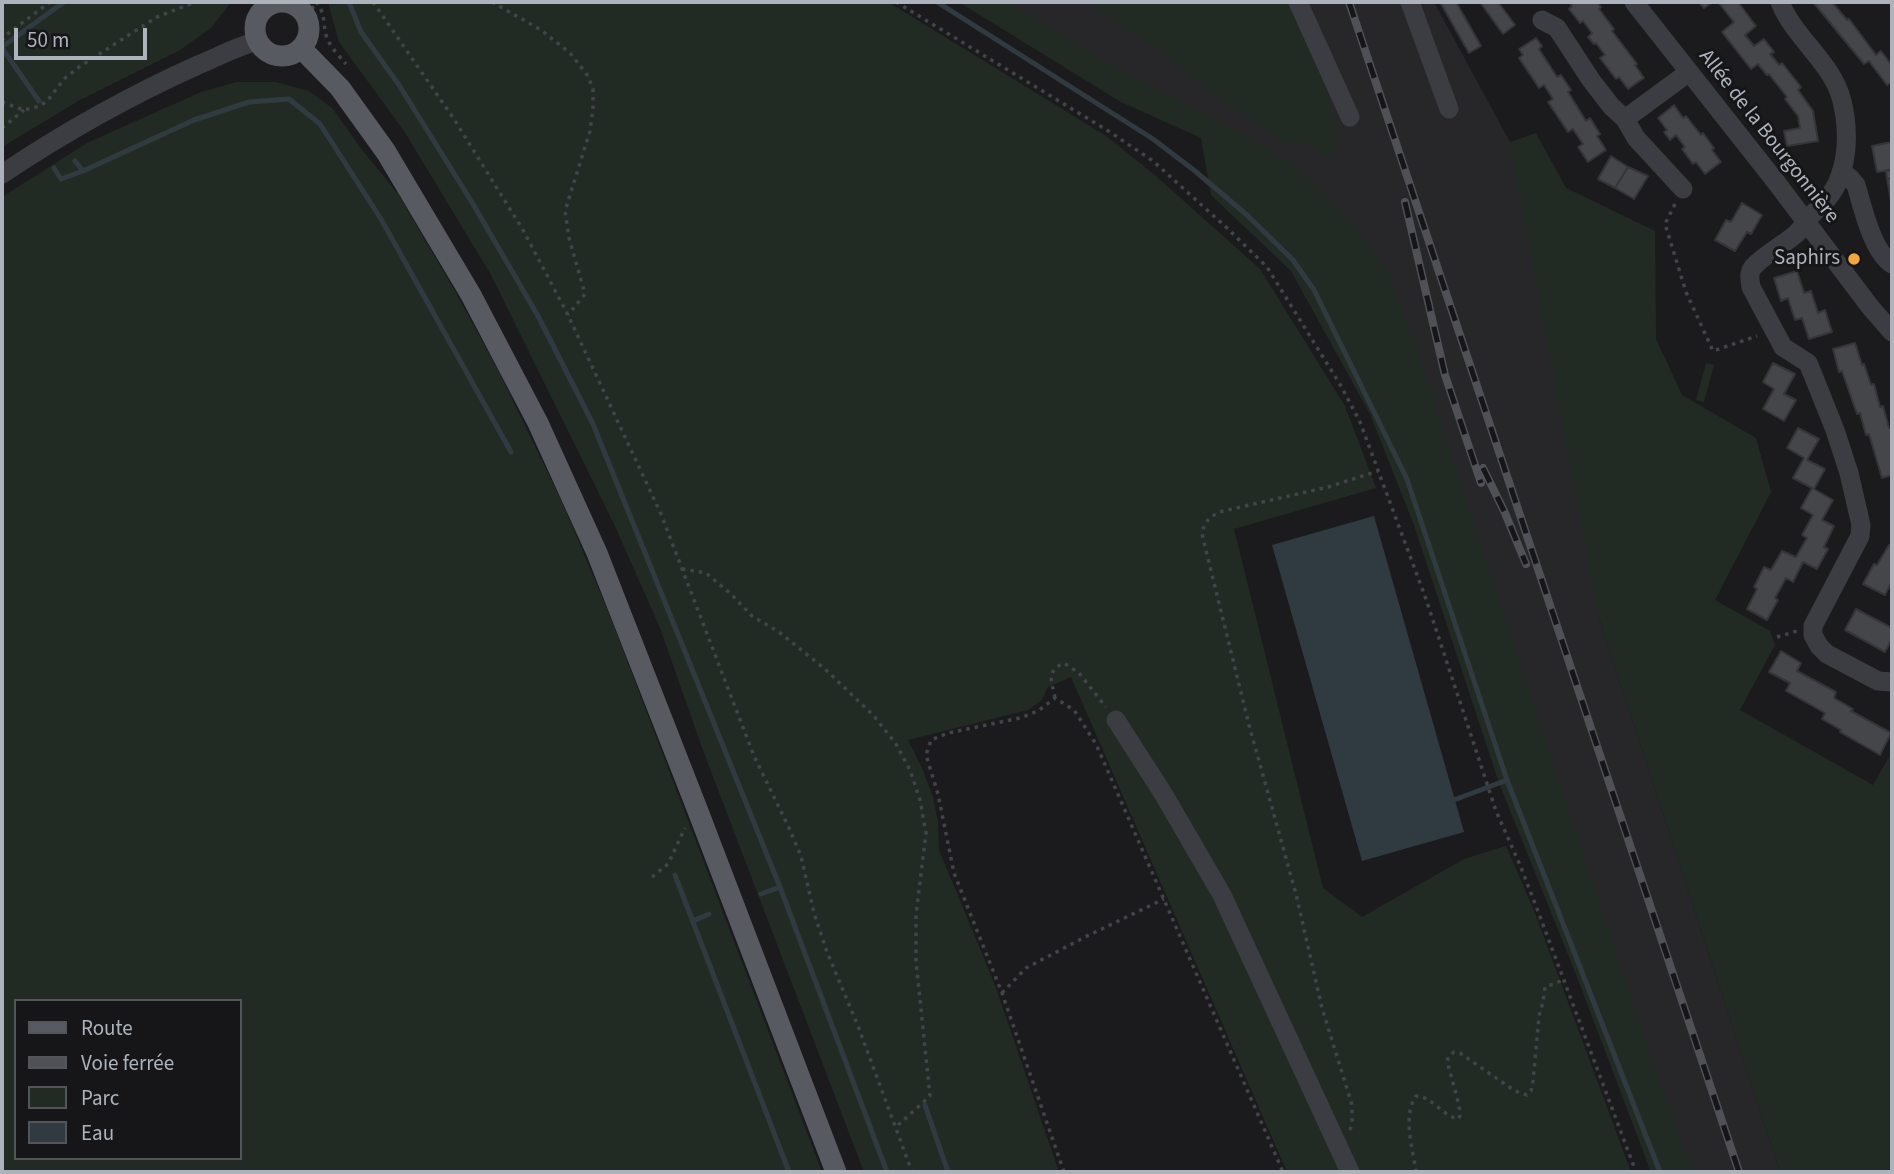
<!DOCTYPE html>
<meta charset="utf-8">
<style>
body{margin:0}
#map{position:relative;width:1894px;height:1174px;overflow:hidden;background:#1b1b1d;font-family:"Source Sans 3",sans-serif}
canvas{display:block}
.frame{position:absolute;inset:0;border:4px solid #adb3bc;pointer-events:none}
.legend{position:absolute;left:14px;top:999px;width:228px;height:161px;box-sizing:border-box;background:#161618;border:2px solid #52555a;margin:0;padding:9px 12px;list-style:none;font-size:21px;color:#adb3bc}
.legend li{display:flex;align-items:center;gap:14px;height:35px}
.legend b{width:35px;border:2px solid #52555a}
.scale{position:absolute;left:14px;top:28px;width:133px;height:32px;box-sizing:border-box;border:4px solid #adb3bc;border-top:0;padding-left:9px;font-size:21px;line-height:24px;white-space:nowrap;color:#adb3bc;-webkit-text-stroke:5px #161618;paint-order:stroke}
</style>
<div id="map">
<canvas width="1894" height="1174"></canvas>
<div class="frame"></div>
<ul class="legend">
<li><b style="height:9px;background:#585a61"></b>Route</li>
<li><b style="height:9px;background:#4f5157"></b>Voie ferrée</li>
<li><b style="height:19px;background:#222b23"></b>Parc</li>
<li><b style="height:19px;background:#303b41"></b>Eau</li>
</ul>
<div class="scale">50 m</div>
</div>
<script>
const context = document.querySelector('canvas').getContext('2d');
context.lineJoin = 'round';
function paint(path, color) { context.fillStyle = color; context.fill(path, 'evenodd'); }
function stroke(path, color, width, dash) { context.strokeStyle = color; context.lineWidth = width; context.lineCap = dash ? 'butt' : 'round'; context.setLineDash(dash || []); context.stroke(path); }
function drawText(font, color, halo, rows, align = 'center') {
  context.font = font + ' "Source Sans 3",sans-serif'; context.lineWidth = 6; context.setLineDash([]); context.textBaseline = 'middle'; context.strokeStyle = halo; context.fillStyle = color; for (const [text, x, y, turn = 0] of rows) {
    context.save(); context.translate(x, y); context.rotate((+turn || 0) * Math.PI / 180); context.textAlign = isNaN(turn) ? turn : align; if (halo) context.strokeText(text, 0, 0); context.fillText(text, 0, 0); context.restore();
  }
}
const built = new Path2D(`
 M 959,2 L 1434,2 L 1510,142 L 1566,188 L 1598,615 L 1780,1172 L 1672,1172 L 1289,161 L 1121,102 Z`);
const green = new Path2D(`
 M 2,2 L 231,2 L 211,28 L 180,50 L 80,100 L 2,147 Z
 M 328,2 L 888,2 L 1106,136 L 1156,176 L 1260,269 L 1345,406 L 1376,488 L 1234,529 L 1323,888 L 1362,917 L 1464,859 L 1506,846 L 1535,913 L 1631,1172 L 1287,1172 L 1071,677 L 1048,687 L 1042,700 L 1028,710 L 908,740 L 922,768 L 933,797 L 938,822 L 939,850 L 995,985 L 1059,1172 L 864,1172 L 704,753 L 660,628 L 615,526 L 490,273 L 404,131 L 339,42 Z
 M 959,2 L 1006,2 L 1139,81 L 1252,138 L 1289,161 L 1317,186 L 1360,233 L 1388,271 L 1415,343 L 1619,962 L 1692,1172 L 1651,1172 L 1577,977 L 1499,783 L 1414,525 L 1370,414 L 1291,271 L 1211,195 L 1201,138 L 1121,102 Z
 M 1084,2 L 1288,2 C 1306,41 1339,99 1336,142 C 1335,148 1332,153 1329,157 L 1307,144 L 1286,142 L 1217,97 L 1157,48 Z
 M 237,82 L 276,82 L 309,91 L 332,108 L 363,151 L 398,194 L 456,293 L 498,370 L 562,502 L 610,616 L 822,1172 L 2,1172 L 2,197 L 87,143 L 201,92 ZM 16,1001 L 240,1001 L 240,1158 L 16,1158 Z
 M 1536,133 L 1566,188 L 1655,231 L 1656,339 L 1682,395 L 1756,438 L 1771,492 L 1715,600 L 1770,631 L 1775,645 L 1740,710 L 1873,785 L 1892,752 L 1892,1172 L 1780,1172 L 1598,615 L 1510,142 Z
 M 1706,363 L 1714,365 L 1704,402 L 1696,400 Z`);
const water = new Path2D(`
 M 1374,516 L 1464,832 L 1362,861 L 1272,545 Z`);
const stream = new Path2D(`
 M 349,2 L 361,32 L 399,85 L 473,204 L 538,316 L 593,424 L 780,887 L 887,1172
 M 937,2 L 1153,139 L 1195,171 L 1247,215 L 1293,260 L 1314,290 L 1407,479 L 1507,780 L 1660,1172
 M 2,47 L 64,2
 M 2,48 L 39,101
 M 75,161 L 83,171 L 194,120 L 249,102 L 289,99 L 320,124 L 381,219 L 511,452
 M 54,168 L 61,179 L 83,171
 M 1454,800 L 1507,780
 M 675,875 L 789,1172
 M 761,894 L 780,887
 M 693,921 L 709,914
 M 925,1105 L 948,1172`);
const building = new Path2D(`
 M 1440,2 L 1456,2 L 1481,46 L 1469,53 Z
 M 1480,2 L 1498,2 L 1515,25 L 1503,34 Z
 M 1569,2 L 1597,2 L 1601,7 L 1599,9 L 1614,29 L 1612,31 L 1637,64 L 1635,65 L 1644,78 L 1628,89 L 1619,77 L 1616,79 L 1600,58 L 1605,55 L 1596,43 L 1594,44 L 1588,37 L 1592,33 L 1583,21 L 1580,23 L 1569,9 L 1572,6 Z
 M 1699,2 L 1713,2 L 1704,8 Z
 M 1718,2 L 1738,2 L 1756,26 L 1745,35 L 1754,46 L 1764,39 L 1774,52 L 1770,54 L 1779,65 L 1782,63 L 1801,87 L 1798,90 L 1813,111 L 1818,141 L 1787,146 L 1784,131 L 1800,128 L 1798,116 L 1785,99 L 1787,97 L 1769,74 L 1767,75 L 1758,64 L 1751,69 L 1722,32 L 1734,22 Z
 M 1813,2 L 1832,2 L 1847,20 L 1849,19 L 1876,55 L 1881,51 L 1890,63 L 1892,61 L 1892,82 L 1887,85 L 1869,61 L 1864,64 Z
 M 1536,38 L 1542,46 L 1539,49 L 1557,77 L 1561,75 L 1571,90 L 1568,92 L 1586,121 L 1590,118 L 1600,134 L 1597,136 L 1606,150 L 1588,162 L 1578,147 L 1583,144 L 1573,129 L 1568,132 L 1548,102 L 1553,99 L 1544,85 L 1539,88 L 1519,58 L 1523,55 L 1519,49 Z
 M 1674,105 L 1683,118 L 1686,116 L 1701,135 L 1703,133 L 1714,148 L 1712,150 L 1721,162 L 1705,174 L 1696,162 L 1693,164 L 1682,149 L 1685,147 L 1676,135 L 1670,140 L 1664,132 L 1667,130 L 1658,118 Z
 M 1892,142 L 1892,170 L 1877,172 L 1872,146 Z
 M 1611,156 L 1628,167 L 1615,188 L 1598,179 Z
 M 1628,167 L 1648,176 L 1634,199 L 1615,188 Z
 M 1886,170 L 1892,170 L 1892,178 L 1887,179 Z
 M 1892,178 L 1892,206 L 1887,179 Z
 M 1742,203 L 1762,215 L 1751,234 L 1747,232 L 1735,251 L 1715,240 L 1726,220 L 1731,222 Z
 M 1797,271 L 1804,293 L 1811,291 L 1818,313 L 1825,310 L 1832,332 L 1809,339 L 1802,318 L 1795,320 L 1788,298 L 1781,301 L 1774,278 Z
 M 1855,343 L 1862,365 L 1864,364 L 1871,385 L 1874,384 L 1880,407 L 1883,406 L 1889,428 L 1892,427 L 1892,475 L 1882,478 L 1869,434 L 1866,435 L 1860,413 L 1857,414 L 1842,371 L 1839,372 L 1833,349 Z
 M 1773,363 L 1795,374 L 1784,394 L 1796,400 L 1784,421 L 1763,409 L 1774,389 L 1763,382 Z
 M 1798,428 L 1819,439 L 1807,460 L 1825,469 L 1814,489 L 1833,500 L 1822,520 L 1834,526 L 1824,547 L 1828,549 L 1817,569 L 1803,562 L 1793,582 L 1786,578 L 1775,598 L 1778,600 L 1767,620 L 1747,609 L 1757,589 L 1754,587 L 1764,567 L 1771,570 L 1782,551 L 1796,557 L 1807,538 L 1802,535 L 1813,515 L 1801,508 L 1812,488 L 1793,478 L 1804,458 L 1787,448 Z
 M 1889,545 L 1892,547 L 1892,581 L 1885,595 L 1863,584 L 1874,564 L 1877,565 Z
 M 1856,609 L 1892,628 L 1892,639 L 1885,652 L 1845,630 Z
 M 1781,651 L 1801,663 L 1797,671 L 1836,692 L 1834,698 L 1853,709 L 1851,711 L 1891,733 L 1880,755 L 1840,732 L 1841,730 L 1822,719 L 1825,713 L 1786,691 L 1790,683 L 1769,672 Z`);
const path = new Path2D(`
 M 316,2 C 325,12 323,23 326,35 C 329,46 339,56 346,64
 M 373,2 L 454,119 L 523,230 L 568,315 L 661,514 L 754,756 L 789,828 L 801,856 L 814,913 L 827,952 L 858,1026 L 912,1172
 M 492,2 L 541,30 L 570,53 L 588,76 L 593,89 L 593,109 L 590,131 L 565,211 L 569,238 L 585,294 L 568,315
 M 896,2 L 1110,132 L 1153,161 L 1227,228 L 1267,267 L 1341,386 L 1360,422 L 1426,599 L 1496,811 L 1520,865 L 1536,906 L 1636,1172
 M 304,13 L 318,4
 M 2,41 L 6,35 L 50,2
 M 2,102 L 24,110 L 40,106 L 48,100 L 64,79 L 79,67 L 157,17 L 195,2
 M 2,128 L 24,110
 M 1675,204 L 1665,224 L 1686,292 L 1713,351 L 1757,336
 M 682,569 L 706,573 L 731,594 L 752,616 L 779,632 L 825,669 L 874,716 L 896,744 L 910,770 L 920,800 L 926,833 L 916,915 L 916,961 L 930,1096 L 896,1127
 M 1777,637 L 1797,631
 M 1055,698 C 1052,681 1045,672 1064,663 L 1079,673 L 1106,707
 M 652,877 L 668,864 L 685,828
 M 1002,993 L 1026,968 L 1085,937 L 1164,899
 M 1350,1130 L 1352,1124 L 1352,1105 L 1322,1008 L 1296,894 L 1249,725 L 1202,534 C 1204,522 1209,518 1219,512 L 1328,487 L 1378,471
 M 1064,1172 L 1002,993 L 954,873 L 938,794 L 926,755 L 931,740 L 948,733 L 1020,718 L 1038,711 L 1055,698 L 1074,710 L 1096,744 L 1283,1172
 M 1416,1172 C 1413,1148 1402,1117 1416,1096 C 1433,1097 1441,1115 1458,1119 L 1460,1116 L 1459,1105 L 1447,1061 L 1449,1056 L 1454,1052 L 1460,1053 L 1515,1091 L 1527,1095 L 1531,1091 L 1533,1081 L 1539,1016 L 1543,1002 L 1545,987 L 1564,980`);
const minor = new Path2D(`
 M 1298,2 L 1350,117
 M 1410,2 L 1449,109
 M 1634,2 L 1776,182 L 1871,308 L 1892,332
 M 1780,2 C 1794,38 1833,63 1842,101 C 1849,130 1849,168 1831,194 C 1825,202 1816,210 1809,218 C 1805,223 1801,229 1796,234 C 1783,245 1764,255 1753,267 C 1748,274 1750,279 1751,287 L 1783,347 L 1808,363 L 1813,375 L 1835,430 L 1849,473 L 1861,525 L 1860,536 L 1813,626 L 1813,635 L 1819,646 L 1827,654 L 1878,681 L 1892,682
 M 1542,20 L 1557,28 L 1591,80 L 1611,106 L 1625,119 L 1636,138 L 1683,189
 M 1625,119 L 1689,72
 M 1841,172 L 1850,178 L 1856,185 C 1863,208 1872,251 1892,264
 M 2,174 C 65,132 129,96 198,65 C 218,57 237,46 258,41
 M 1116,720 L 1164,795 L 1222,895 L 1350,1172`);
const major = new Path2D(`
 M255 29a27 27 0 1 1 54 0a27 27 0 1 1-54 0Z
 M 301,48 L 340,88 L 386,152 L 471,295 L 538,423 L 597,553 L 696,806 L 836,1172`);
const rail = new Path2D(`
 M 1349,2 L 1739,1172
 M 1405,202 L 1445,375 L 1481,483
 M 1483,468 L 1505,513 L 1526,564`);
const markers = [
 [1854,259,7,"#f2a63e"]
];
const streetNames = [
 ["Allée de la Bourgonnière",1768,137,52]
];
const poiNames = [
 ["Saphirs",1840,259]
];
paint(built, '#27272a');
paint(green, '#222b23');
paint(water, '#303b41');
stroke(stream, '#303b41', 5);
paint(building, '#45464a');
stroke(building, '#353539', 2);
stroke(path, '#424449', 3.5, [3.5, 5]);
stroke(minor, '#3c3d42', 19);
stroke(major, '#585a61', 21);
stroke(rail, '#4f5157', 8);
stroke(rail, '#161618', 5, [16]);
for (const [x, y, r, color] of markers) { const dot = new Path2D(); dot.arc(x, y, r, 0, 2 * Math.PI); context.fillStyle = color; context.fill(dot); stroke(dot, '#161618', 2.5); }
drawText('21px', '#adb3bc', '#161618', streetNames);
drawText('21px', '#adb3bc', '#161618', poiNames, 'right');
</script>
